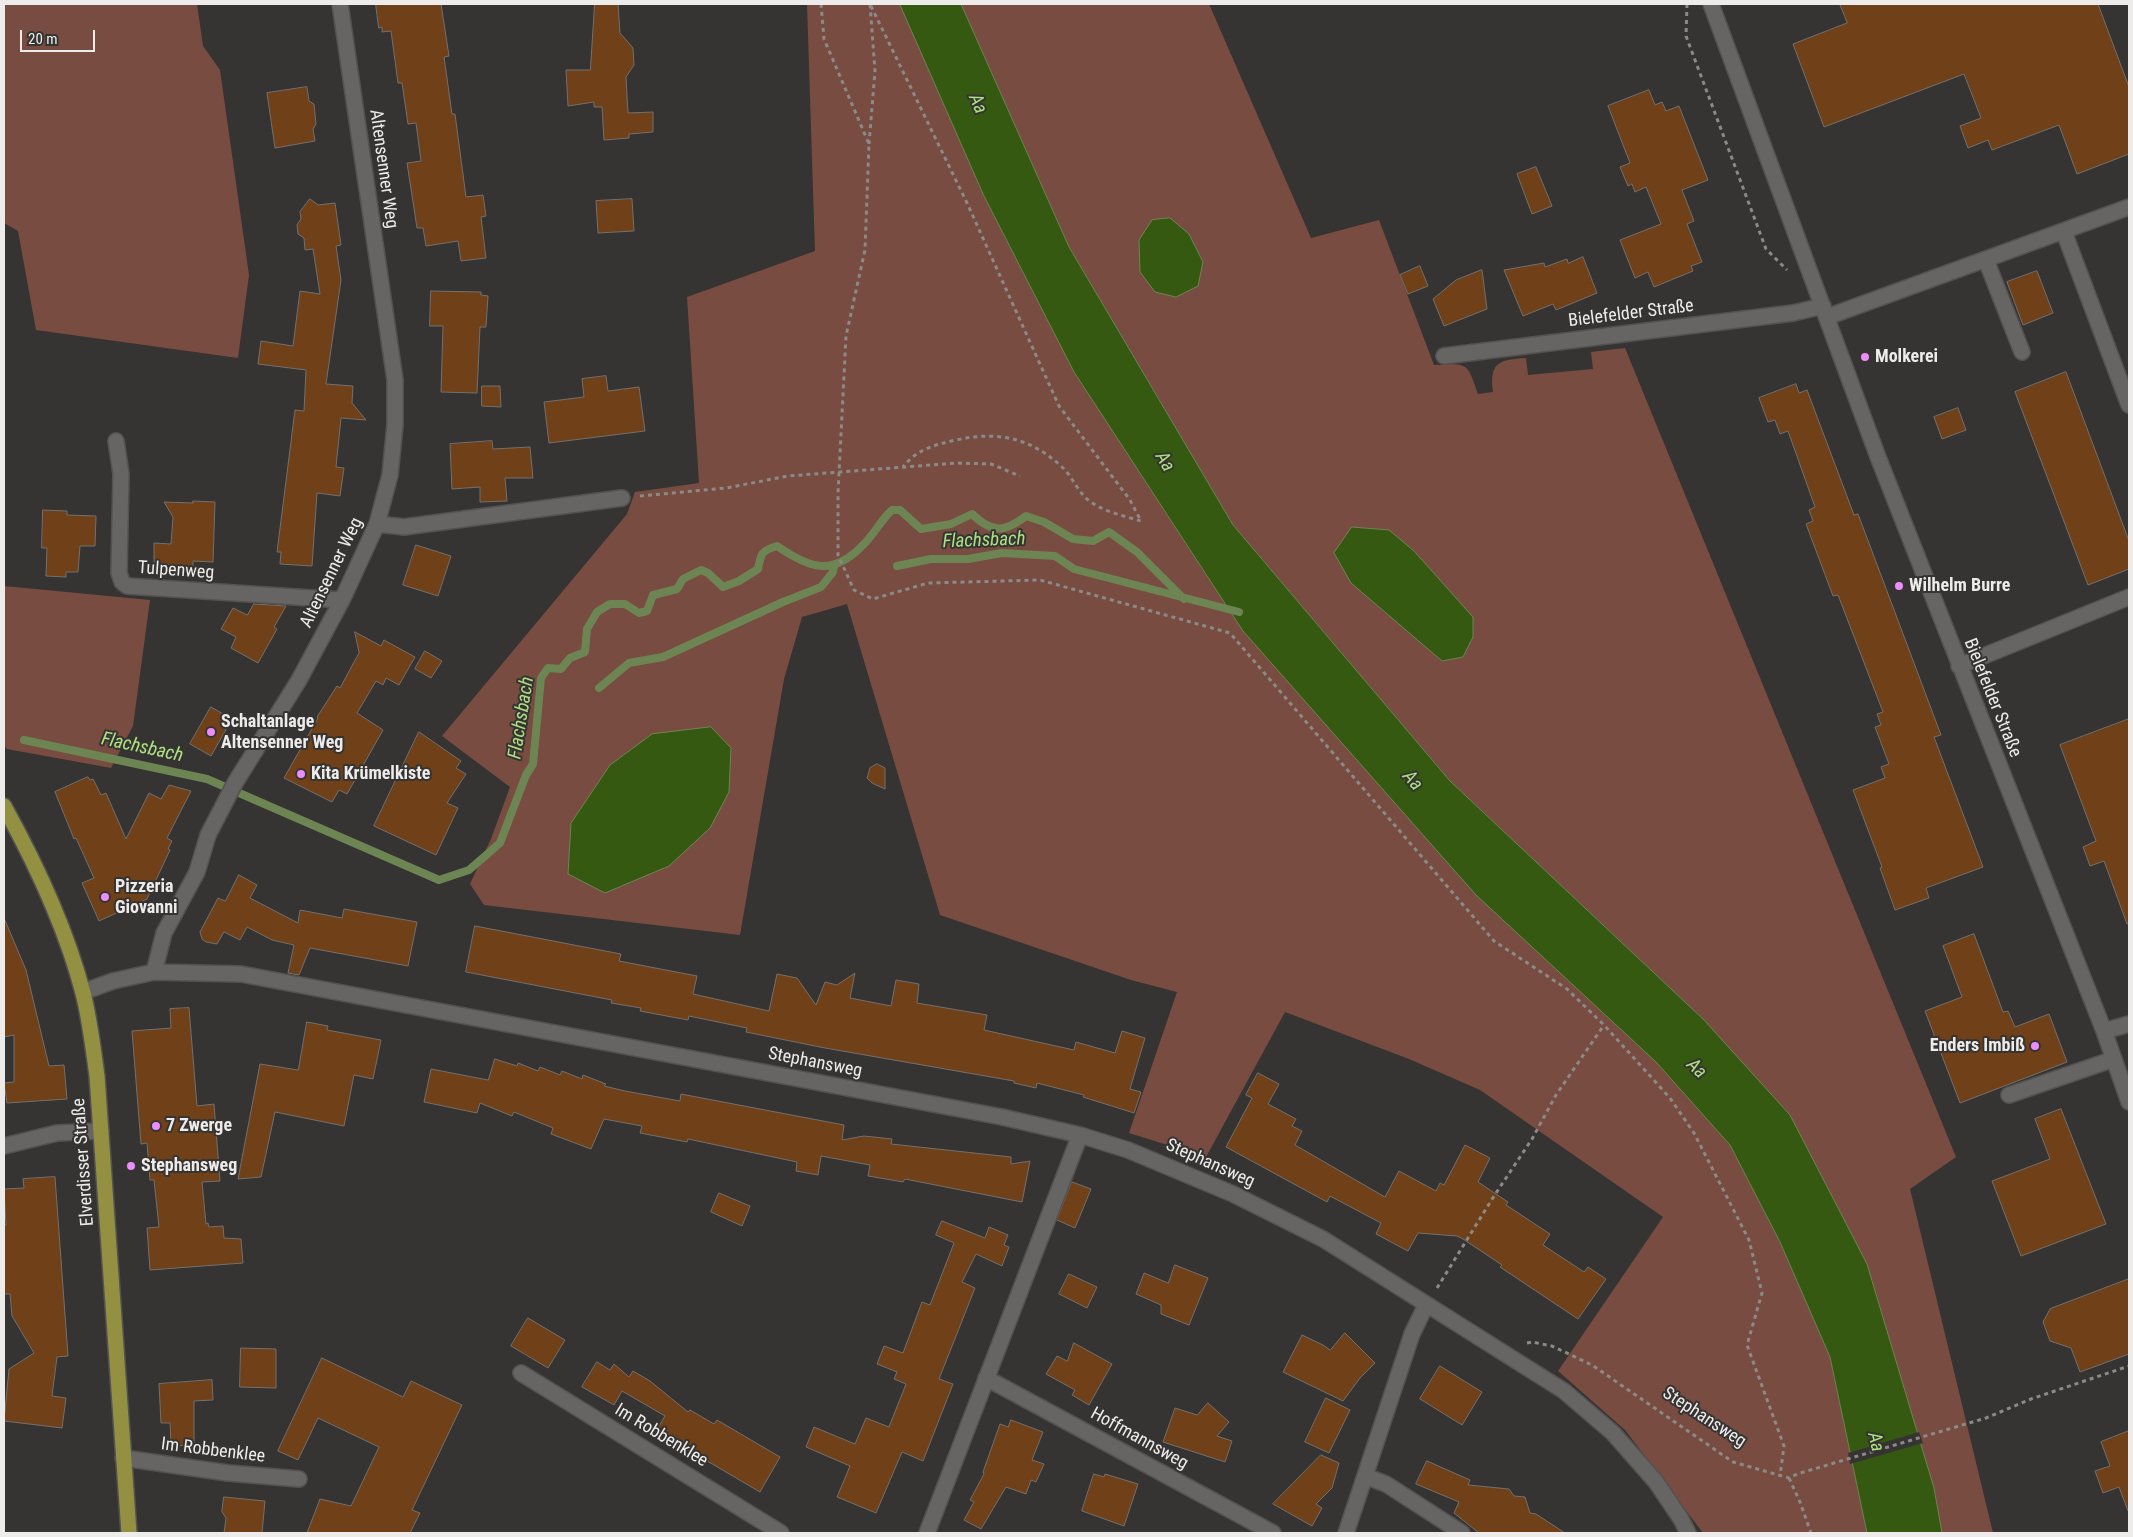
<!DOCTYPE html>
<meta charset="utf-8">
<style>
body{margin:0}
#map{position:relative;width:2133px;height:1537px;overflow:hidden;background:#363432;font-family:"Roboto Condensed",sans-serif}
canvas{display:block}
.frame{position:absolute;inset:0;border:5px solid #edecea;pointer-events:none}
.scale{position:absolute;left:20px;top:30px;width:75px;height:22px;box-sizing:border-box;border:2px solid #edecea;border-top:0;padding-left:6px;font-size:15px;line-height:18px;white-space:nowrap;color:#edecea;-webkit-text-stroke:4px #363432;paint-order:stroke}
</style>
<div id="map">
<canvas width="2133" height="1537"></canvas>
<div class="frame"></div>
<div class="scale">20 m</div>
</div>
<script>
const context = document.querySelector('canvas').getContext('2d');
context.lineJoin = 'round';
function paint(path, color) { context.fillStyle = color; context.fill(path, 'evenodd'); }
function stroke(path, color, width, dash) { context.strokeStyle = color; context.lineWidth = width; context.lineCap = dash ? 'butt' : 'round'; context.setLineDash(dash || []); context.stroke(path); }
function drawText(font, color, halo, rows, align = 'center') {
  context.font = font + ' "Roboto Condensed",sans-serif'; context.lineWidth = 4; context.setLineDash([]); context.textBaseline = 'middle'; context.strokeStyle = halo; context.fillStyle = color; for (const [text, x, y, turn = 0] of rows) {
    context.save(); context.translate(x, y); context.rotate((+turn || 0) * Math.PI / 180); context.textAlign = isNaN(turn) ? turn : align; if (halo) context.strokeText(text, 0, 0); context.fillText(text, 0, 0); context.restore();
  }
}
const green = new Path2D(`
 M 4,4 L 197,4 L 203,46 L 220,70 L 249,275 L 238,358 L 36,330 L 18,231 L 4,223 Z
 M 807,4 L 900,4 L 984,196 L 1074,372 L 1243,631 L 1656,1062 L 1730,1145 L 1780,1242 L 1830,1357 L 1867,1533 L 1703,1533 L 1625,1430 L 1558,1371 L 1663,1217 L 1480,1090 L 1409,1059 L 1285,1012 L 1206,1157 L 1129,1133 L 1177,992 L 1131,980 L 940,915 L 847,604 L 802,617 L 784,679 L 740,935 L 484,905 L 470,884 L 491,839 L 510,787 L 442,736 L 627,514 L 635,492 L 699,483 L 687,297 L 815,251 Z
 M 961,4 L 1209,4 L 1311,238 L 1379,220 L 1434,365 C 1468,363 1467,362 1478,394 L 1493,392 C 1489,361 1500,360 1526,358 L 1528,375 L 1593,369 L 1591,352 L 1625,348 L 1956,1157 L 1910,1189 L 1993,1533 L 1942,1533 L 1934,1488 L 1704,1020 L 1450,781 L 1233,525 L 1069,247 Z
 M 4,586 L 150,600 L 133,726 L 111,768 L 7,749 L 4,745 Z`);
const water = new Path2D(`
 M 900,4 L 961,4 L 1069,247 L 1233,525 L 1450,781 L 1704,1020 L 1790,1115 L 1867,1264 L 1934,1488 L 1942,1533 L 1867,1533 L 1830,1357 L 1780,1242 L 1730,1145 L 1656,1062 L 1476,895 L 1243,631 L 1074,372 L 984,196 Z
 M 1170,218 L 1189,234 L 1203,262 L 1198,286 L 1176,297 L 1155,292 L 1140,272 L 1139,240 L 1152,220 Z
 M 1352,527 L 1389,530 L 1414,551 L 1473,617 L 1473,637 L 1463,657 L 1442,661 L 1351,583 L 1334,553 Z
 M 711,727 L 731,748 L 729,792 L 710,828 L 669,866 L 605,893 L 568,874 L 571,823 L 610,765 L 652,734 Z`);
const pier = new Path2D(`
 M 1919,1432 L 1923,1443 L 1850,1464 L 1848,1453 Z`);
const stream = new Path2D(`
 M 897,566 L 931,559 L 968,559 L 1002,553 L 1055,556 L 1074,569 L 1239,612
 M 599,688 L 629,663 L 663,657 L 783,602 L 821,587 L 833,572 L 834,565
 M 24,740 L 207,779 L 439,880 L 469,870 L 500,843 L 526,775 L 533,764 L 541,678 L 548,668 L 561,669 L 570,658 L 585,652 L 587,629 L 597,612 L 610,604 L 625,604 L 639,613 L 647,611 L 653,595 L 677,589 L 683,579 L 701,570 L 708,573 L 723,587 L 739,581 L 758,569 C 761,553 761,551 777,546 C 809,568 832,577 862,546 C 874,535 880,521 892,510 L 900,510 L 921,529 L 951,524 L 972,514 C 992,533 1004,533 1026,516 L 1044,522 L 1073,539 L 1093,541 L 1109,532 L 1137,552 L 1184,599`);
const building = new Path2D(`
 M 376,4 L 441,4 L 449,56 L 444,57 L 452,114 L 455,114 L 466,197 L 483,195 L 486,216 L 481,217 L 486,258 L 461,261 L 458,241 L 426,246 L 423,228 L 417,228 L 407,163 L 421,161 L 416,123 L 408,124 L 402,83 L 398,83 L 391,31 L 382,32 L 382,27 L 379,28 Z
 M 595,4 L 618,4 L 620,33 L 633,48 L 634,65 L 626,77 L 628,113 L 653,112 L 653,132 L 629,134 L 629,138 L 604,140 L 602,107 L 594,107 L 594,102 L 568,106 L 566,70 L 590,70 Z
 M 1840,4 L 2098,4 L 2129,87 L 2129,154 L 2077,174 L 2059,125 L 1992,150 L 1988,140 L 1968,148 L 1960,126 L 1981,118 L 1964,74 L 1824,127 L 1793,44 L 1847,23 Z
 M 307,87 L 309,101 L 314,104 L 316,124 L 313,129 L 315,141 L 275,148 L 267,93 Z
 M 1649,90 L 1655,105 L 1662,102 L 1666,111 L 1679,106 L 1708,180 L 1682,190 L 1694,221 L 1687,224 L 1702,262 L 1691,266 L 1693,271 L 1654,287 L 1648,272 L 1635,278 L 1620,240 L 1661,224 L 1646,187 L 1635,192 L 1632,184 L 1628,186 L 1620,167 L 1630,163 L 1608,106 Z
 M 1536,167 L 1552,206 L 1532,214 L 1517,174 Z
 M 310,199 L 318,205 L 335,203 L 341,245 L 336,246 L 341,280 L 326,384 L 353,386 L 352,403 L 366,420 L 341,418 L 336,467 L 344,468 L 340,496 L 317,493 L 312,566 L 280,564 L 281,552 L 277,552 L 295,410 L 304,411 L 306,370 L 258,364 L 261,341 L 293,346 L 300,291 L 320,294 L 313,249 L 305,250 L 304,238 L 298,234 L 297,225 L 301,219 L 300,212 Z
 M 632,199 L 634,231 L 598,233 L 596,201 Z
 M 1583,257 L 1597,293 L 1556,310 L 1553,304 L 1523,316 L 1504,270 L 1544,263 L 1545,267 L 1567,259 L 1568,263 Z
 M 1420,266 L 1428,286 L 1408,294 L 1400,275 Z
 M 1482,270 L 1487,309 L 1444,326 L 1433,299 L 1456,280 Z
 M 2037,271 L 2053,313 L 2023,325 L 2007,282 Z
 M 431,291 L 481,292 L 481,295 L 488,296 L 486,327 L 480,327 L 477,393 L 441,392 L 443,326 L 430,326 Z
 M 2066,372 L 2129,541 L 2129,569 L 2088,585 L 2015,392 Z
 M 606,376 L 608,391 L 639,387 L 645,431 L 549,443 L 544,402 L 584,397 L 582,379 Z
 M 1796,384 L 1799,393 L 1807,390 L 1854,515 L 1858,514 L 1941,735 L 1934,737 L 1983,867 L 1926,888 L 1929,898 L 1895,910 L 1880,868 L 1882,867 L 1853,790 L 1885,778 L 1881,767 L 1889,764 L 1875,727 L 1881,725 L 1877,714 L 1883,712 L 1838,595 L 1833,596 L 1806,524 L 1813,521 L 1809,510 L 1815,507 L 1788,431 L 1780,434 L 1775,420 L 1768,422 L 1759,398 Z
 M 482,386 L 500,386 L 501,407 L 482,406 Z
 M 1958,408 L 1966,430 L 1942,439 L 1934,417 Z
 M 492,441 L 493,449 L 530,447 L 533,478 L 505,478 L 507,501 L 480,502 L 480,487 L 452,489 L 450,444 Z
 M 193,501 L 215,502 L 213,562 L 193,561 L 193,567 L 154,565 L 154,543 L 171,544 L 173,517 L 164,502 L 193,503 Z
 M 43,510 L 67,511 L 67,515 L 96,516 L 95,546 L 80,546 L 78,572 L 66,572 L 66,577 L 46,576 L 47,548 L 42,548 Z
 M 416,545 L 451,556 L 438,596 L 403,585 Z
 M 254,604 L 286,606 L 274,627 L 277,629 L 258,663 L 231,648 L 236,637 L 221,629 L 233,608 L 247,615 Z
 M 355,632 L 381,646 L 384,640 L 415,657 L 399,685 L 386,678 L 383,685 L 376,681 L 357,713 L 383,730 L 347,794 L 339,790 L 332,802 L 284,778 L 318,718 L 317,717 L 337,686 L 340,688 L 359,653 Z
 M 425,651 L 442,661 L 431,678 L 415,669 Z
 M 211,707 L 232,719 L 211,756 L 190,744 Z
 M 2129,719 L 2129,923 L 2127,924 L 2104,861 L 2090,866 L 2083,847 L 2096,841 L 2060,745 Z
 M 419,732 L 461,761 L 456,768 L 466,774 L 447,803 L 458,808 L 436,855 L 374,826 Z
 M 877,764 L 885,768 L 885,789 L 872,783 L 867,778 L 870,768 Z
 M 88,777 L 90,780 L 93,779 L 101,795 L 106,793 L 126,839 L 149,793 L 161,799 L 169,785 L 191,791 L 167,838 L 172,841 L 168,849 L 170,850 L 147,899 L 99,921 L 82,883 L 94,878 L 76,838 L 74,839 L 55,792 Z
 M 239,875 L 257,885 L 250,898 L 298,923 L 300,910 L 342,918 L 344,909 L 417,922 L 408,966 L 310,948 L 299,975 L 288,973 L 294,945 L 272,940 L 247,927 L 240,940 L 224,932 L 217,944 L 206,942 L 202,939 L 200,932 L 218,898 L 225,901 Z
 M 4,918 L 26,970 L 49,1066 L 64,1065 L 67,1099 L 7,1103 L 4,1083 L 14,1082 L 14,1035 L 4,1037 Z
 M 475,926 L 621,954 L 619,961 L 697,976 L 693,994 L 769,1011 L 777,974 L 797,978 L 816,1005 L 825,982 L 837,985 L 855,973 L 850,998 L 891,1006 L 896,980 L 919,984 L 917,1003 L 987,1015 L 984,1030 L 1074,1050 L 1076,1042 L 1115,1053 L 1122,1031 L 1145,1038 L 1130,1089 L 1141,1092 L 1134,1113 L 1083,1097 L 1084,1095 L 1037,1083 L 1036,1088 L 1014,1083 L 1014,1081 L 825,1048 L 746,1032 L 747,1028 L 689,1016 L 688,1020 L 640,1011 L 641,1008 L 611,1003 L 612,1000 L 466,972 Z
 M 1974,934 L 2003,1012 L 2008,1011 L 2015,1027 L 2049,1014 L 2067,1062 L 1960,1103 L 1925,1011 L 1962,997 L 1943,946 Z
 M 189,1008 L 197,1106 L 214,1104 L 220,1181 L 202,1182 L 206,1224 L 208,1223 L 209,1227 L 223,1226 L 224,1238 L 241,1239 L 243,1263 L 150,1270 L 147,1228 L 159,1227 L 154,1180 L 150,1180 L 147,1143 L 141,1144 L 132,1031 L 171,1028 L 170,1009 Z
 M 307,1022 L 328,1026 L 327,1030 L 381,1040 L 373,1079 L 354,1075 L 344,1126 L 275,1112 L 261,1177 L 238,1179 L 260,1064 L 298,1070 Z
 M 495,1059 L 517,1066 L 518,1063 L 538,1071 L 540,1067 L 560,1075 L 562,1071 L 582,1079 L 583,1075 L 606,1084 L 604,1086 L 625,1091 L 680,1101 L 681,1094 L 844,1125 L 842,1140 L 864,1136 L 892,1139 L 891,1144 L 1011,1157 L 1011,1164 L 1030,1161 L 1022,1202 L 905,1179 L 903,1182 L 868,1176 L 870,1165 L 821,1156 L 818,1175 L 796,1171 L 797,1162 L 688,1139 L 687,1142 L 640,1133 L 642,1126 L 604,1119 L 591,1149 L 551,1134 L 553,1128 L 514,1112 L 512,1116 L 480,1103 L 477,1113 L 424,1102 L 431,1069 L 488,1080 Z
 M 1258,1073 L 1279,1084 L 1268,1104 L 1296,1119 L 1292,1126 L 1302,1131 L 1295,1145 L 1385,1197 L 1399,1171 L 1436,1191 L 1440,1183 L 1444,1185 L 1465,1145 L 1490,1158 L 1478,1182 L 1508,1202 L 1506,1205 L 1550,1234 L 1543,1245 L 1584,1272 L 1588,1267 L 1606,1279 L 1578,1319 L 1500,1267 L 1502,1265 L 1463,1239 L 1457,1236 L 1418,1233 L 1408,1251 L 1376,1234 L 1381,1223 L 1330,1196 L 1327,1202 L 1226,1147 L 1252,1098 L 1246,1095 Z
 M 2061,1109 L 2106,1224 L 2021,1256 L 1992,1181 L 2050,1159 L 2035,1119 Z
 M 55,1177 L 68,1356 L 57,1357 L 52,1396 L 66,1398 L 62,1428 L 4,1421 L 9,1369 L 34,1353 L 12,1316 L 10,1294 L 4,1294 L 4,1225 L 6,1225 L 4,1189 L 24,1188 L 23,1179 Z
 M 1072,1182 L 1091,1189 L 1075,1228 L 1057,1220 Z
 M 719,1193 L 750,1206 L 742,1226 L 711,1212 Z
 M 942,1221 L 985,1238 L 989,1227 L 1008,1235 L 1004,1245 L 1009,1247 L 1002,1266 L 976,1254 L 962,1282 L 975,1288 L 939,1379 L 953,1384 L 923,1461 L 902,1452 L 876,1513 L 837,1497 L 850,1466 L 806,1447 L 814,1427 L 855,1444 L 866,1418 L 889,1427 L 906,1384 L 894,1379 L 897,1372 L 877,1364 L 884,1346 L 903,1353 L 922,1302 L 930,1305 L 954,1243 L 936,1235 Z
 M 1175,1265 L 1208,1278 L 1189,1325 L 1161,1314 L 1161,1305 L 1136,1294 L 1144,1273 L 1168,1283 Z
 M 1069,1274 L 1097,1287 L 1087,1308 L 1059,1294 Z
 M 2129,1279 L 2129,1354 L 2080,1372 L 2071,1348 L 2050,1341 L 2043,1322 L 2050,1309 Z
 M 528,1318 L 565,1340 L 548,1368 L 511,1346 Z
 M 1345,1333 L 1375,1363 L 1360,1378 L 1343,1401 L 1283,1372 L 1302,1335 L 1323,1345 L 1330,1350 Z
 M 1074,1343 L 1112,1364 L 1089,1405 L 1072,1395 L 1075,1390 L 1046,1374 L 1057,1356 L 1067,1361 Z
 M 241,1348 L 276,1349 L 276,1388 L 240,1387 Z
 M 322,1358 L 403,1397 L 411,1381 L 462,1405 L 412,1510 L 420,1513 L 410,1533 L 307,1533 L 320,1499 L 351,1506 L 379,1447 L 318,1418 L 298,1460 L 278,1451 Z
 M 597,1362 L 610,1370 L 614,1364 L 629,1377 L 633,1371 L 650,1381 L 688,1412 L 690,1410 L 714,1424 L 717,1420 L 780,1457 L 760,1492 L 656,1431 L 665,1416 L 622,1391 L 614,1405 L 582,1387 Z
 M 1440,1366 L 1482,1392 L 1462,1425 L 1420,1399 Z
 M 212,1380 L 213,1400 L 194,1401 L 194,1445 L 171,1446 L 170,1423 L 161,1423 L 159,1384 Z
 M 1326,1398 L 1350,1410 L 1329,1453 L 1305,1442 Z
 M 1208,1403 L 1229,1422 L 1217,1436 L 1232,1441 L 1225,1462 L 1163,1442 L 1175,1408 L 1197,1415 Z
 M 1011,1420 L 1043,1432 L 1032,1460 L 1044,1464 L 1036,1482 L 1031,1480 L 1026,1494 L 1006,1487 L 981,1529 L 964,1520 L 974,1502 L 970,1500 L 984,1474 L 983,1472 L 1000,1424 L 1008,1427 Z
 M 2129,1431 L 2129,1511 L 2128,1511 L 2119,1487 L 2103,1493 L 2095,1471 L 2110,1466 L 2101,1442 Z
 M 1321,1455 L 1339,1463 L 1332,1488 L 1316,1504 L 1322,1508 L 1312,1526 L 1273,1504 Z
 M 1427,1461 L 1470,1480 L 1468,1485 L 1509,1489 L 1514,1496 L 1525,1497 L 1530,1513 L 1536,1514 L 1565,1533 L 1479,1533 L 1454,1513 L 1459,1502 L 1416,1484 Z
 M 1094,1474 L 1104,1477 L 1105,1474 L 1138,1484 L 1124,1526 L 1082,1511 Z
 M 224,1497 L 265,1501 L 262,1533 L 224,1533 L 226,1518 L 222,1512 Z`);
const path = new Path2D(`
 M 821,4 L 824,39 L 869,144 L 865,250 L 846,336 L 838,493 L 838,555 L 854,590 L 873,599 L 928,583 L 1040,580 L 1230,633 L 1494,941 L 1567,989 L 1604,1025 L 1670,1098 L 1694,1133 L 1749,1240 L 1762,1293 L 1747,1345 L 1784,1446 L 1780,1476
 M 1687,4 L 1686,36 L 1766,249 L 1787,270
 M 871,6 L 967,203 L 1059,406 L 1130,500 L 1141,521 C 1124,516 1097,510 1085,497 C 1076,488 1071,475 1062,467 C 1030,437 997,431 956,440 C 934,445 917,449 903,467
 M 869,144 L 875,71 L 870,4
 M 640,496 L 726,488 L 788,476 L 957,463 L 991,464 L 1020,476
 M 1437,1288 L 1494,1196 L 1532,1139 L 1556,1095 L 1604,1025
 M 1527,1343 L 1532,1342 L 1552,1346 L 1592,1365 L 1733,1462 L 1789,1478 L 1797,1474 L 1986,1418 L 2031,1399 L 2129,1366
 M 1789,1478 L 1800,1502 L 1811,1533`);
const minor = new Path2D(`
 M 1711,4 L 1878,457 L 2104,1031 L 2129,1102
 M 2064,232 L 2129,405
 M 1986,260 L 2022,352
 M 1827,317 L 2129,207
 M 1444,356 L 1793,313 L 1823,306
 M 116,441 L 121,474 L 119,573 L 122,582 L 127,586 L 342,600
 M 377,524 L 404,527 L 622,498
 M 1959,666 L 2129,597
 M 154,972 L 164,933 L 197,872 L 208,835 L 235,783 L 299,680 L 342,600 L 377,524 L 390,475 L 395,425 L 395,380 L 340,4
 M 83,992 L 113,981 L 154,972 L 241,974 L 1002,1117 L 1080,1135 L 1128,1150 L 1233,1194 L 1323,1239 L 1564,1391 L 1613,1433 L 1656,1482 L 1681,1519 L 1688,1533
 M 2104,1031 L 2129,1024
 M 2009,1095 L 2114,1059
 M 4,1146 L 57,1133 L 101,1131
 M 521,1373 L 781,1533
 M 986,1378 L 1273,1533
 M 123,1458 L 228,1473 L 299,1479
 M 1365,1476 L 1386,1484 L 1462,1533
 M 927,1533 L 1080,1135
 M 1346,1533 L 1412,1334 L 1426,1305`);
const major = new Path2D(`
 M 4,806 C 36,864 66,928 83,993 C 90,1020 93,1048 97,1076 L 129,1533`);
const markers = [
 [1865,357,5,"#eb8dfb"],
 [1899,586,5,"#eb8dfb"],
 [211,732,5,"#eb8dfb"],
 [301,774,5,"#eb8dfb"],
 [105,897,5,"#eb8dfb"],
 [2035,1046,5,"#eb8dfb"],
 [156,1126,5,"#eb8dfb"],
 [131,1166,5,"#eb8dfb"]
];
const streetNames = [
 ["Altensenner Weg",383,169,82],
 ["Bielefelder Straße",1631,314,-7],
 ["Tulpenweg",176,571,4],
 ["Altensenner Weg",332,573,-64],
 ["Bielefelder Straße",1992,698,68],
 ["Stephansweg",815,1063,11],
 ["Elverdisser Straße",84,1162,-94],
 ["Stephansweg",1210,1164,24],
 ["Stephansweg",1704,1418,33],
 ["Im Robbenklee",661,1436,31],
 ["Hoffmannsweg",1139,1439,29],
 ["Im Robbenklee",213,1451,7]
];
const poiNames = [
 ["Molkerei",1875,357],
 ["Wilhelm Burre",1909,586],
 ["Schaltanlage",221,722],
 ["Altensenner Weg",221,743],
 ["Kita Krümelkiste",311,774],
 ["Pizzeria",115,887],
 ["Giovanni",115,908],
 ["Enders Imbiß",2025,1046,"right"],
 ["7 Zwerge",166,1126],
 ["Stephansweg",141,1166]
];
const waterNames = [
 ["Aa",977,104,66],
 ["Aa",1164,462,59],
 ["Flachsbach",984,541,-2],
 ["Flachsbach",522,718,-81],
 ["Flachsbach",142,748,12],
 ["Aa",1412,781,50],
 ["Aa",1696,1069,44],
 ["Aa",1875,1442,76]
];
paint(green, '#794c41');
paint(water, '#365912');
stroke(water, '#6d8553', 1);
paint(pier, '#363432');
stroke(stream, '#6d8553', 8);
paint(building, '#704118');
stroke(building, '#72706e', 1);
stroke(minor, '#535250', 18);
stroke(major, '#535250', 18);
stroke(path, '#8b8a88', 3, [4, 4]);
stroke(minor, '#676563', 15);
stroke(major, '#939042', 15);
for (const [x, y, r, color] of markers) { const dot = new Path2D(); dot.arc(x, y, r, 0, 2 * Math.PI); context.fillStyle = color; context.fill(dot); stroke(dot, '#363432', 2); }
drawText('18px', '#edecea', '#363432', streetNames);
drawText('bold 18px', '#edecea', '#363432', poiNames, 'left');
drawText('italic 19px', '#ace081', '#363432', waterNames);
</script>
